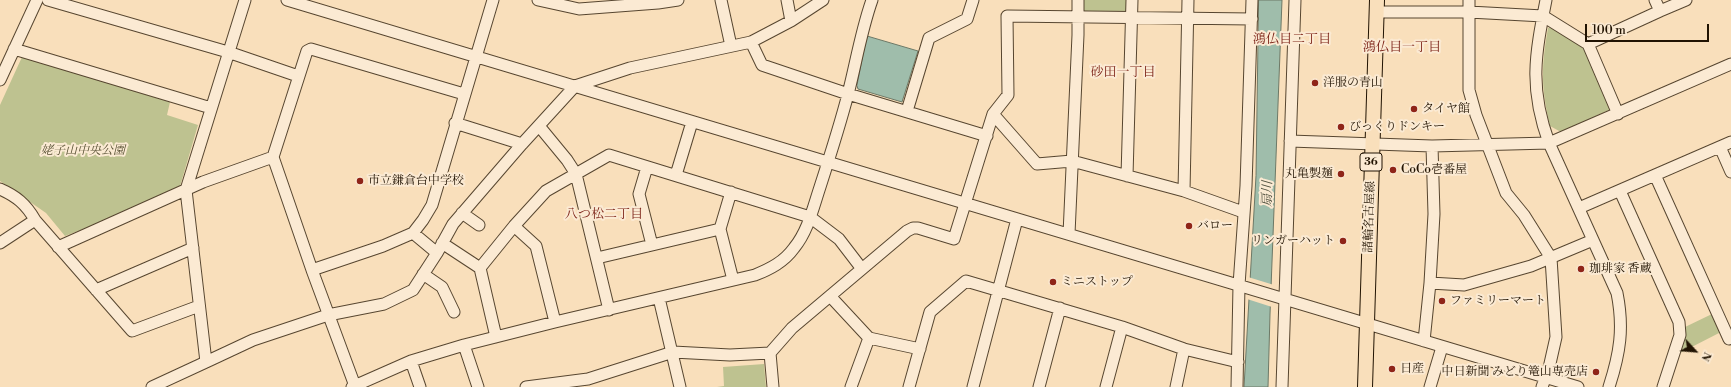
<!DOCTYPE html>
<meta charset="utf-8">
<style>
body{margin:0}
#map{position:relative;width:1731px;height:387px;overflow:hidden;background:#f9dfbb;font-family:"Libre Bodoni",serif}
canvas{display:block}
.north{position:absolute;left:1675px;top:331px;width:40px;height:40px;-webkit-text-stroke:3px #fbead3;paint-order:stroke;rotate:116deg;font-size:11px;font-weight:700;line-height:16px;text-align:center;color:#211302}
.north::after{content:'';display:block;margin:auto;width:14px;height:18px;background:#211302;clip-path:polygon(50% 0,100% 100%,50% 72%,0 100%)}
.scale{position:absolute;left:1585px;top:24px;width:124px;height:18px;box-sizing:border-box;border:2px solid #211302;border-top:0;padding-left:5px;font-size:12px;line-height:14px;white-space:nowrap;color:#211302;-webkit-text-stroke:3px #fbead3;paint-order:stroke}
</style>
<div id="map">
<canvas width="1731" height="387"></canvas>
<div class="north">N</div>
<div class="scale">100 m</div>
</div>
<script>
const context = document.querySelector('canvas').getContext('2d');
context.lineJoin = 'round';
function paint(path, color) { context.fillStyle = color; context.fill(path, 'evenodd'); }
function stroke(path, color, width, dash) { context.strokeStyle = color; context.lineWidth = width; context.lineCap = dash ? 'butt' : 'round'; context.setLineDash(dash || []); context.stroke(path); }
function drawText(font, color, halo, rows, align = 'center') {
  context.font = font + ' "Libre Bodoni","Noto Serif JP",serif'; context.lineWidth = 4; context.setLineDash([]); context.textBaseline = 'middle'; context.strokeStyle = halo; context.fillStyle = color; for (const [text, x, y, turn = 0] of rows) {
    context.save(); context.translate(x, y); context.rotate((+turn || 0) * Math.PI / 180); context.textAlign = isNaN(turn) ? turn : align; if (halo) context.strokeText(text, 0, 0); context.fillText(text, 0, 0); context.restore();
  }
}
const green = new Path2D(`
 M 1078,0 L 1132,0 L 1132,18 L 1078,16 Z
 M 1553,26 L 1586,47 L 1611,106 L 1609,110 L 1561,132 L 1550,126 C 1541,87 1541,68 1548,28 Z
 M 22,57 L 170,102 L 167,115 L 198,125 L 178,193 L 65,236 L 46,213 L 0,181 L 0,105 Z
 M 1712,314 L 1721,332 L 1678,354 L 1683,328 Z
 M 764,364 L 766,387 L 717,387 L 724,386 L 723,367 Z`);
const water = new Path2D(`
 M 1259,0 L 1282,0 L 1270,314 L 1268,387 L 1244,387 L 1256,176 Z
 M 867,36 L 918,51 L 902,102 L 858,89 L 857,86 Z`);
const pier = new Path2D(`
 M 1248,277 L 1274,285 L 1272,307 L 1247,299 Z`);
const minor = new Path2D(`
 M 48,0 L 228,52 L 298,76
 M 245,0 L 186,190 L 206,362 L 253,340 L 328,315 L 384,304 L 413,290 L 437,253 L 453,224 L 522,144 L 575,86 L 630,68 L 751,42 L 791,21 L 823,0
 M 287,0 L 1578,387
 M 538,0 L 579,9 L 658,3 L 678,0
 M 721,0 L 731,46
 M 787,0 L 791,21
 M 1469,0 L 1469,90 L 1476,115 L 1506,193 L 1524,215 L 1551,258 L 1556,337 L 1549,368 L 1542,387
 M 1546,0 C 1535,56 1529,88 1549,143 L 1617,293 C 1624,328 1620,353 1609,387
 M 1655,0 L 1660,11 L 1686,0
 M 1377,12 L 1469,12 L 1543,16 L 1588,44 L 1618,114
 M 751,42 L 762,65 L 848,94 L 987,136
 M 1588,44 L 1660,11
 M 14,49 L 211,108
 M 0,80 L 37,0
 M 907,111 L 929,38 L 967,19 L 973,0
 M 993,114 L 1037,164 L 1072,161 L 1184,191 L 1243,212
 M 455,123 L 522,144
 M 539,126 L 567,160 L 576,174 L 609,310
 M 1290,141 L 1432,146 L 1549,143 L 1731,64
 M 1720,147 L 1731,172
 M 647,167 L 639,194 L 652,245
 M 676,175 L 692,122
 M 1655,175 L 1729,339
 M 1127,176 L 1132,0
 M 0,189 C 16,196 26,204 35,220 L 132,331 L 199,306
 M 1184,191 L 1188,0
 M 1620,191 L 1679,322 L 1680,335 L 1678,341 L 1663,387
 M 731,192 L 720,229 L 733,280
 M 1579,208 L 1731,142
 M 462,213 L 479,225
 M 514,226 L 536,246 L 555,322
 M 413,233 L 437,253
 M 1069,234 L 1078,35 L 1078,0
 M 0,243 L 35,220
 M 442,243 L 480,268 L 496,337
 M 58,247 L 203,182 L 273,157
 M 597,258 L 720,229
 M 480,268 L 514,226 L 546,191 L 609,155 L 810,217 L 839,239 L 862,269
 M 312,270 L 383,246 L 413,233 L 423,220 L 432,205 L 493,0
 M 423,274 L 442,287 L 454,312
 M 1430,283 L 1464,285 L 1531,266 L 1593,240
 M 96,290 L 193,248
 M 830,296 L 869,338 L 920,349
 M 659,298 L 680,387
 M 1424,341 L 1430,283 L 1434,214 L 1432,146
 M 464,345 L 478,387
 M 770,353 L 773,387
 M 411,361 L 420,387
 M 355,386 L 312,270 L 273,157 L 307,51 L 311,49 L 464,94
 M 152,387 L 206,362
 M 352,387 L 411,361 L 464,345 L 555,322 L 755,275 C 770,269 784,262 794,248 C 808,231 813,208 820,187 C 830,156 840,125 848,94 C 856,63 861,31 872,0
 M 526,387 L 588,379 L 673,352 L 730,355 L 770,353 L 792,328 L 907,231 L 913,228 L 918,228 L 954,239 L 993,114 L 1008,95 L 1007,16 L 1252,19
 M 851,387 L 869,338
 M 909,387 L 930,312 L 966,281 L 1122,327 L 1184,349 L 1238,362
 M 973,387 L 1017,219
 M 1039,387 L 1060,308
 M 1106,387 L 1122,327
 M 1176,387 L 1184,349
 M 1237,387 L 1239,285 L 1246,186 L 1252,0
 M 1282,387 L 1295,0
 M 1430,387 L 1442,347`);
const major = new Path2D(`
 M 1365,387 L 1377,0`);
const markers = [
 [1315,83,4,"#8f2418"],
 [1414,109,4,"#8f2418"],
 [1341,127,4,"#8f2418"],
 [1393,170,4,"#8f2418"],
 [1341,174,4,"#8f2418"],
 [360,181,4,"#8f2418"],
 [1189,226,4,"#8f2418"],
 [1343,241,4,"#8f2418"],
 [1581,269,4,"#8f2418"],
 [1053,282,4,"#8f2418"],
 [1442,301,4,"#8f2418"],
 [1392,369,4,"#8f2418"],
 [1596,372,4,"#8f2418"]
];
const shields = [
 [1371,162,22]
];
const shieldNames = [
 ["36",1371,162]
];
const poiNames = [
 ["洋服の青山",1323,83],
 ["タイヤ館",1422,109],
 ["びっくりドンキー",1349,127],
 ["CoCo壱番屋",1401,170],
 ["丸亀製麺",1333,174,"right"],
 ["市立鎌倉台中学校",368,181],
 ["バロー",1197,226],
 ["リンガーハット",1335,241,"right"],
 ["珈琲家 香蔵",1589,269],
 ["ミニストップ",1061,282],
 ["ファミリーマート",1450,301],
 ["日産",1400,369],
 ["中日新聞 みどり篭山専売店",1588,372,"right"]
];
const parkNames = [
 ["姥子山中央公園",83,151]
];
const streetNames = [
 ["諸輪名古屋線",1370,217,-88]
];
const neighbourhoodNames = [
 ["鴻仏目二丁目",1292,40],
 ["鴻仏目一丁目",1402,48],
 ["砂田一丁目",1123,73],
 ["八つ松二丁目",604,215]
];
const waterNames = [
 ["扇川",1268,194,-88]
];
paint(green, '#bec290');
paint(water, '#9fbdab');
stroke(water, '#6d7967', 1);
paint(pier, '#f9dfbb');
stroke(minor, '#574630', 13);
stroke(major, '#211302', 16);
stroke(minor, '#fbead3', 11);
stroke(major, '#f9dfbb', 14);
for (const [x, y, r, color] of markers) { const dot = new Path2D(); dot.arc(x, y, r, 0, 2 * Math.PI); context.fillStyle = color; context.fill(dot); stroke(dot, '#fbead3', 1.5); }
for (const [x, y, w] of shields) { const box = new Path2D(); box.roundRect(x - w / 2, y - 9, w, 18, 3); context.fillStyle = '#fbead3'; context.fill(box); stroke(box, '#211302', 1); }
drawText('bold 11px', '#211302', null, shieldNames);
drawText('12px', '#211302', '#fbead3', poiNames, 'left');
drawText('italic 12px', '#585034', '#fbead3', parkNames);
drawText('12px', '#211302', '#fbead3', streetNames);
drawText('13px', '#7a1f14', '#fbead3', neighbourhoodNames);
drawText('italic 13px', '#4d4e3d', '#fbead3', waterNames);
</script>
